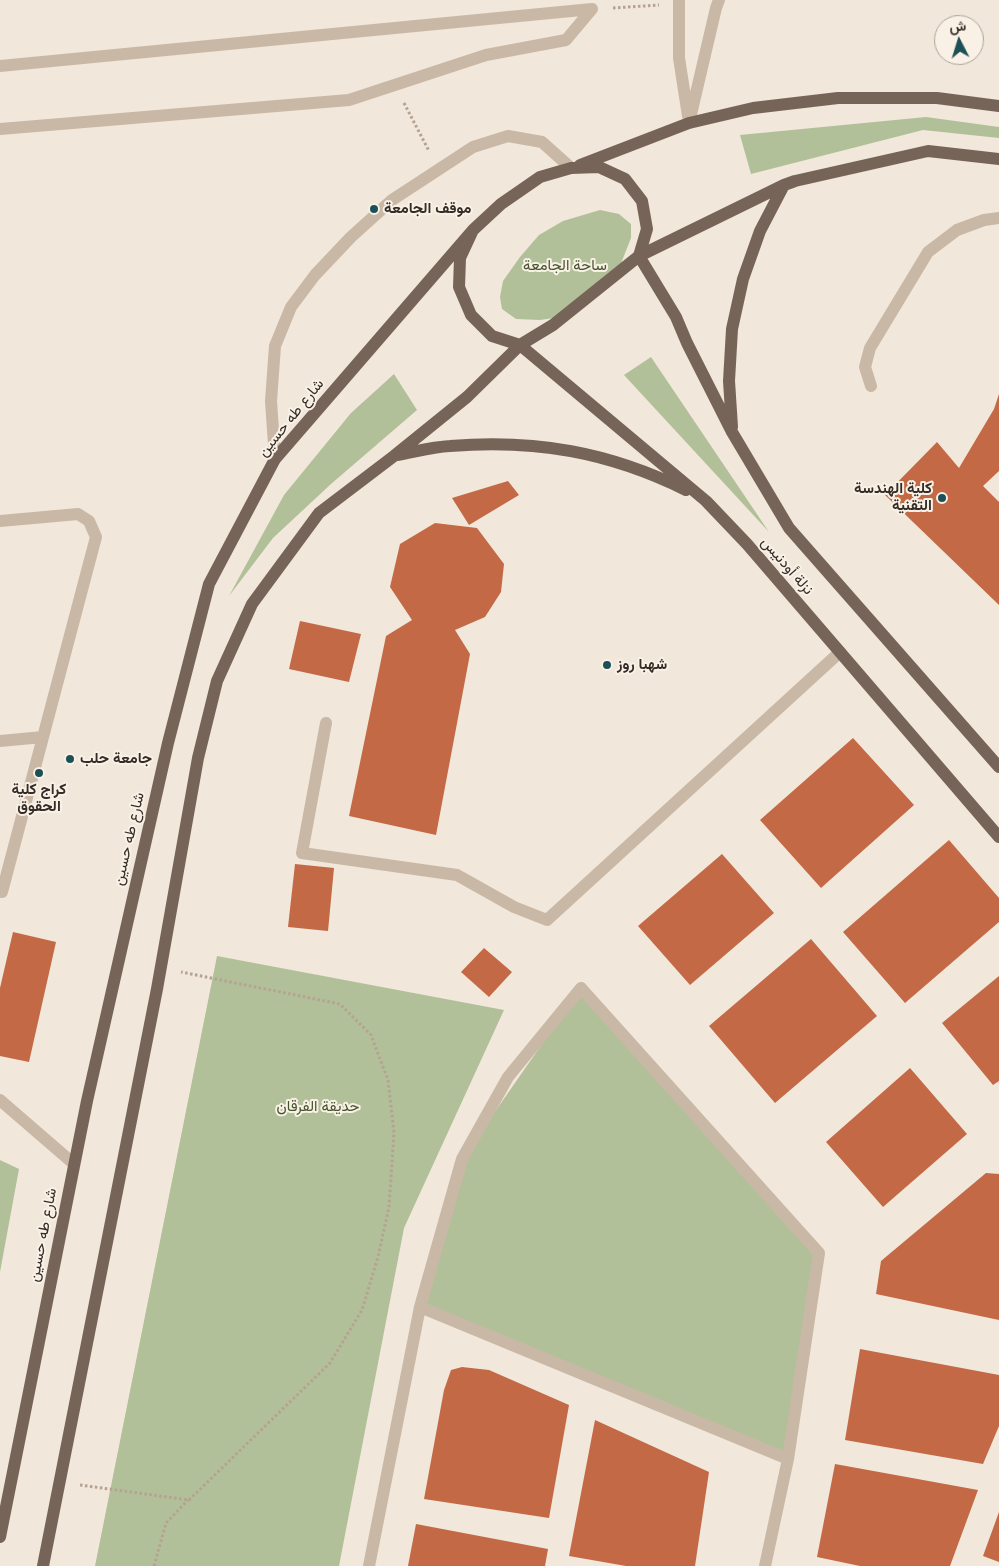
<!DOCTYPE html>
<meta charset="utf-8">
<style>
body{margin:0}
#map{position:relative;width:999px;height:1566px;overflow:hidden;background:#f1e7da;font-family:"Open Sans",Vazirmatn,sans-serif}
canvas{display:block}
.north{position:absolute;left:934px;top:15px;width:50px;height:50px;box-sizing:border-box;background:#f9f1e6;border:1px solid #aba29a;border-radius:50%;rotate:355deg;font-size:14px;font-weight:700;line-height:20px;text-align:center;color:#352c27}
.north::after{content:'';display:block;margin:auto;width:18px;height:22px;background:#1d5056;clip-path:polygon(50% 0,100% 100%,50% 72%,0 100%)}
</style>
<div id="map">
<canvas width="999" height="1566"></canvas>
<div class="north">ش</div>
</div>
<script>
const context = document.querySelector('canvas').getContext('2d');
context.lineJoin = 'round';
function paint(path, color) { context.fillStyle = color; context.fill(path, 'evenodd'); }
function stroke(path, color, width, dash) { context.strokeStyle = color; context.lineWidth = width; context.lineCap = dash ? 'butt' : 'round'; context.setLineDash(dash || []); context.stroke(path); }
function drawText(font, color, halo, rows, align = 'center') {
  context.font = font + ' "Open Sans",Vazirmatn,sans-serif'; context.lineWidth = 4; context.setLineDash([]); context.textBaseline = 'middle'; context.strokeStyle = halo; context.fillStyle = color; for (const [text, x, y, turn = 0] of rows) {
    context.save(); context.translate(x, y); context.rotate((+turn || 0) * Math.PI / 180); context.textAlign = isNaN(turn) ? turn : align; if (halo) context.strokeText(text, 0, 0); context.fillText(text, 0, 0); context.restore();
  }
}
const green = new Path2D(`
 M 926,117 L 999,127 L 999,138 L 923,130 L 751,174 L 740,135 Z
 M 600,210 L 619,214 L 631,224 L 631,238 L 618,271 L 567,316 L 540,320 L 516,319 L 502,309 L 500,297 L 503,281 L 520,257 L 539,235 L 563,221 Z
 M 651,357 L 769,532 L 624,375 Z
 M 394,374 L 417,410 L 331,484 L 273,538 L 229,596 L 284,495 L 351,413 Z
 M 217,956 L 504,1010 L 404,1228 L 339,1566 L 95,1566 Z
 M 581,988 L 819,1253 L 788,1459 L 420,1307 L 462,1159 Z
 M 0,1160 L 19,1169 L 0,1272 Z`);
const building = new Path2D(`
 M 999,394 L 999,471 L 983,486 L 999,502 L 999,605 L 885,495 L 937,442 L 959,468 L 994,409 Z
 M 508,481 L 519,495 L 469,525 L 452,498 Z
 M 435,523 L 477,528 L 504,564 L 501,592 L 485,617 L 455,630 L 470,654 L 436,835 L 349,816 L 386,636 L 412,620 L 390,587 L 400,544 Z
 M 300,621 L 361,634 L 349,682 L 289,669 Z
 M 853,738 L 914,805 L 821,888 L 760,820 Z
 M 949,840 L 999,898 L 999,922 L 905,1003 L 843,932 Z
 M 722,854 L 774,913 L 690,985 L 638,926 Z
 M 295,864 L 334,868 L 328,931 L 288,927 Z
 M 13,932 L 56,942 L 29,1062 L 0,1056 L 0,988 Z
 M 811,939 L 877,1016 L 775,1103 L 709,1026 Z
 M 484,948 L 512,972 L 489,997 L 461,972 Z
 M 999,976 L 999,1081 L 993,1085 L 942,1023 Z
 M 910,1068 L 967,1134 L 883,1207 L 826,1142 Z
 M 986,1173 L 999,1174 L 999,1320 L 876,1294 L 881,1261 Z
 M 860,1349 L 999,1375 L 999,1426 L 983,1464 L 845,1440 Z
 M 462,1367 L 489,1370 L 569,1405 L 549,1518 L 424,1499 L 444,1390 L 451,1370 Z
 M 595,1420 L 709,1472 L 695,1566 L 626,1566 L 569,1556 Z
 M 835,1464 L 978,1490 L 950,1566 L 860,1566 L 817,1557 Z
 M 999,1512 L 999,1562 L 983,1556 Z
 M 416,1524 L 548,1549 L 545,1566 L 408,1566 Z`);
const path = new Path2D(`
 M 613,8 L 659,5
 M 404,103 L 429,151
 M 80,1485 L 189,1500 L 330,1363 L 362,1310 L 378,1257 L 389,1207 L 394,1133 L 388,1080 L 371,1035 L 340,1004 L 181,972
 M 154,1566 L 166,1523 L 188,1500`);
const minor = new Path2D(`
 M 679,0 L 679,58 L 688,116
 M 0,66 L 592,9
 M 689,123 L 716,8 L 719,0
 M 0,129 L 349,100 L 486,55 L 566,40 L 592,9
 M 871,386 L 865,367 L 870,348 L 928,252 L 957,230 L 984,220 L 999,218
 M 275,459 L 271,401 L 275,346 L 291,307 L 315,275 L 351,237 L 392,200 L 473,147 L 508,136 L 542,142 L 571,168
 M 0,521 L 78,514 L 89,521 L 96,537 L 2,892
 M 326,723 L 302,853 L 457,875 L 514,907 L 547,920 L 840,652
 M 0,741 L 43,737
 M 0,1100 L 74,1164
 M 420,1307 L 788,1459
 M 369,1566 L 420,1307 L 462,1159 L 508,1077 L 581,988 L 819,1253 L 788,1459 L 765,1566`);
const major = new Path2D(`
 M 580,165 L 689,123 L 753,108 L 838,98 L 937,98 L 999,106
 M 639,256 L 647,229 L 642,201 L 625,179 L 599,167 L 571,168 L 540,177 L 501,204 L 473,230 L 460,258 L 459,287 L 471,315 L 492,336 L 520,345 L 706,501 L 747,544 L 999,837
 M 639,256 L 676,317 L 687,343 L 732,432 L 789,528 L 999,767
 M 732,427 L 729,381 L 732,329 L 743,279 L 760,231 L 784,185
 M 397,455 C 414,452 432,447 450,446 C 535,439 609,452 686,490
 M 0,1537 L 87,1101 L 168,743 L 209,584 L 275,459 L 473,230
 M 43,1566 L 157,989 L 198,758 L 217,681 L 252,604 L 319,513 L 394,456 L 467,397 L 520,345 L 553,325 L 639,256 L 784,185 L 795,181 L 928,151 L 999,159`);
const markers = [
 [374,209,5,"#1d5056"],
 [942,498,5,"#1d5056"],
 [607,665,5,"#1d5056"],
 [70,759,5,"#1d5056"],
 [39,773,5,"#1d5056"]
];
const poiNames = [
 ["موقف الجامعة",384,209],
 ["كلية الهندسة",932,489,"right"],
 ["التقنية",932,506,"right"],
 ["شهبا روز",617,665],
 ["جامعة حلب",80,759],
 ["كراج كلية",39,790,"center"],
 ["الحقوق",39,807,"center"]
];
const parkNames = [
 ["ساحة الجامعة",565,266],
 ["حديقة الفرقان",318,1107]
];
const streetNames = [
 ["شارع طه حسين",291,418,-51],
 ["نزلة أودنيس",787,566,49],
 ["شارع طه حسين",129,839,-77],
 ["شارع طه حسين",43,1235,-79]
];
paint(green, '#b2c09a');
paint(building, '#c46945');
stroke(path, '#b5a291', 3, [2.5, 2.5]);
stroke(minor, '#c9b8a6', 12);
stroke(major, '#776458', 12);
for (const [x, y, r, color] of markers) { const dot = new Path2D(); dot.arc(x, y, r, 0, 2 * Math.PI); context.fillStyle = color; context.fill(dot); stroke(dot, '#f9f1e6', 2); }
drawText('bold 15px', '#352c27', '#f9f1e6', poiNames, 'left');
drawText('15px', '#43532b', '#f9f1e6', parkNames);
drawText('15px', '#352c27', '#f9f1e6', streetNames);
</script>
